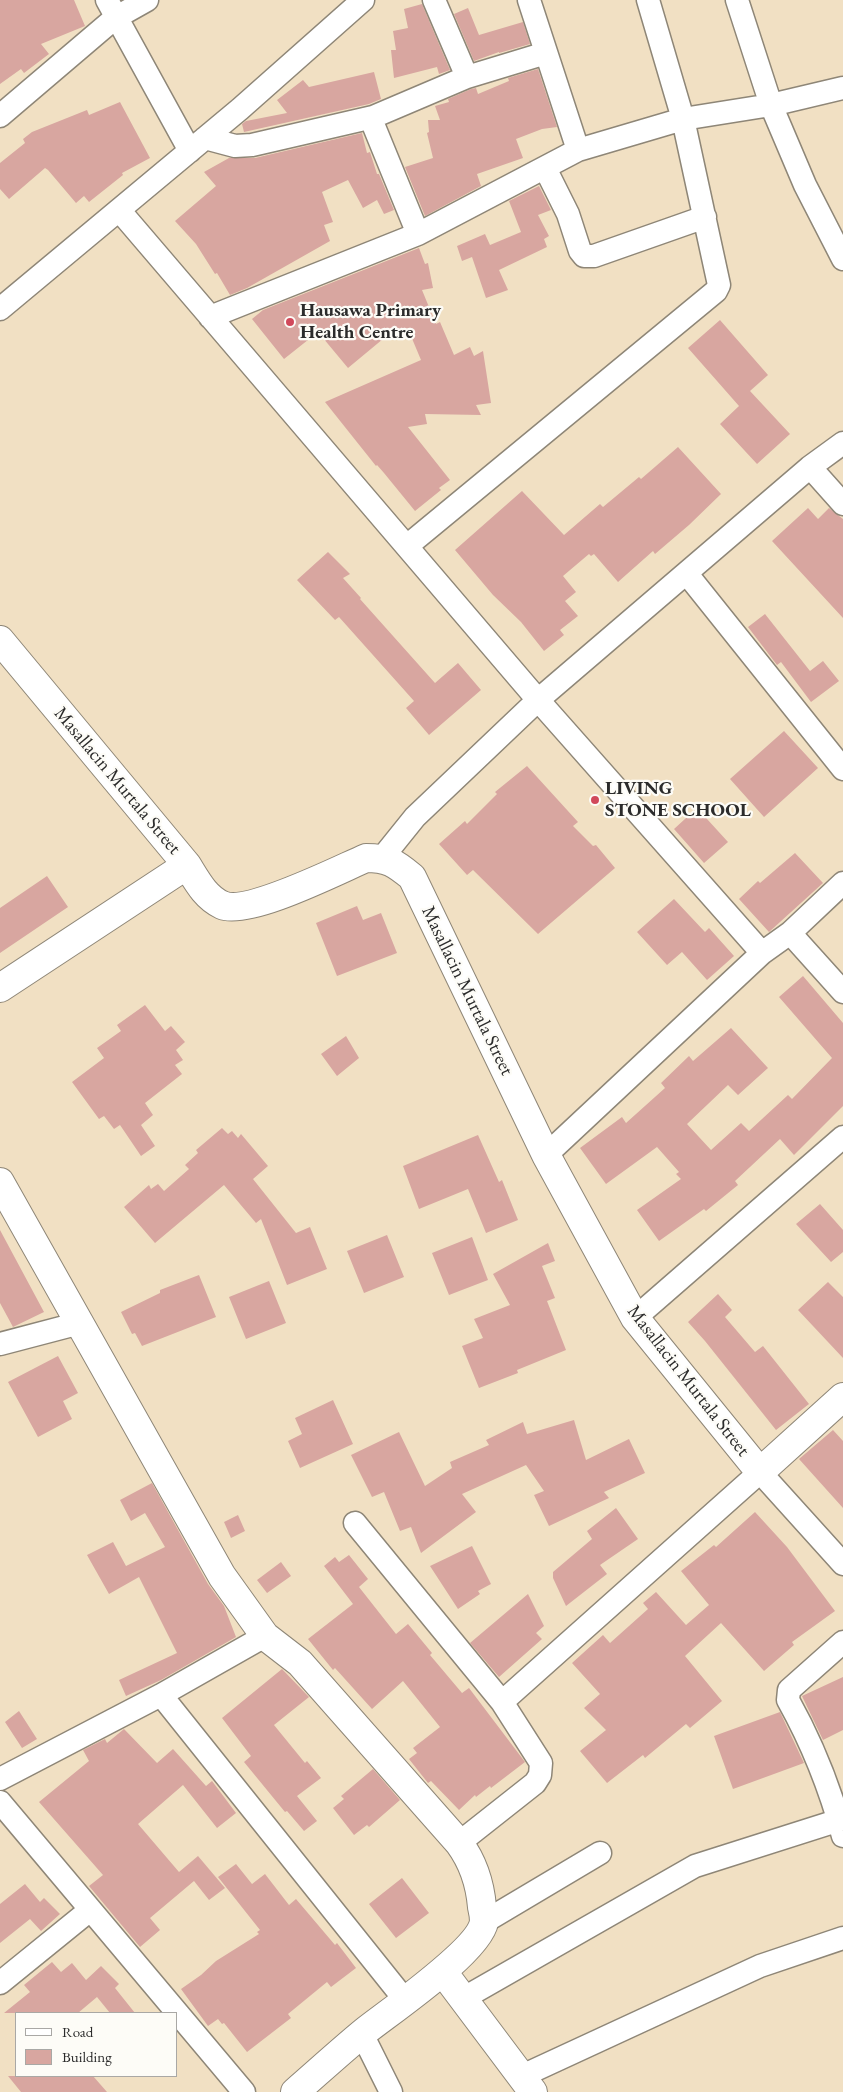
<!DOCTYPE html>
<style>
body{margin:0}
#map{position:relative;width:843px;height:2092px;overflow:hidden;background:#f1e0c3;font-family:"EB Garamond",serif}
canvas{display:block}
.legend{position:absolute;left:15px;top:2012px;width:162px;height:65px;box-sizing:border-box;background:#fdfcf7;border:1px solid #a9a8a5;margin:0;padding:6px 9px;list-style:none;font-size:15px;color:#2b2b2b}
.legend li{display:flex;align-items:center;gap:10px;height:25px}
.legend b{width:25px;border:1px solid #a9a8a5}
</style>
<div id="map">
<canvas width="843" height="2092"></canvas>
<ul class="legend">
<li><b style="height:6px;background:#fff"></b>Road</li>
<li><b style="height:14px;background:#d8a6a0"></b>Building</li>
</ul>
</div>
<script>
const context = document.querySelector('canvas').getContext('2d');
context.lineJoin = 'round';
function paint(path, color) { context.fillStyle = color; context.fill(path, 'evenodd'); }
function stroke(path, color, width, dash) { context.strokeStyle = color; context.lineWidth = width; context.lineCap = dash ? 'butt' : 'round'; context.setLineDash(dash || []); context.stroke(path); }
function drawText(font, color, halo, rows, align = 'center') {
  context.font = font + ' "EB Garamond",serif'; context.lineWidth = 4.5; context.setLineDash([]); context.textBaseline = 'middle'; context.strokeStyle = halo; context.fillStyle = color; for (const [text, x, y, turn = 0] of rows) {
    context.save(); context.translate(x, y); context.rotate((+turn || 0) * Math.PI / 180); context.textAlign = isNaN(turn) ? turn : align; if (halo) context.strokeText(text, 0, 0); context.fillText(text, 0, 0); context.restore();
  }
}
const building = new Path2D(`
 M 0,0 L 74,0 L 85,26 L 41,44 L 49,54 L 24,73 L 21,69 L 0,84 Z
 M 422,4 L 450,70 L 439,74 L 437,67 L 394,78 L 391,50 L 396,50 L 393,31 L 408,28 L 404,9 Z
 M 468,8 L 479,35 L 523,22 L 530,44 L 499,53 L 499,52 L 474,61 L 454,14 Z
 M 538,69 L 557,127 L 542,129 L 516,139 L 523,158 L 477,174 L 481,186 L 425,216 L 405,167 L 433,158 L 427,133 L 429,132 L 428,120 L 440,120 L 435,106 L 449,102 L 448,99 L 471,89 L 476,88 L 478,94 L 509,81 L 508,78 Z
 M 374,72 L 381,99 L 369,104 L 244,132 L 242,124 L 246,121 L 287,113 L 277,100 L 303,80 L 309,87 Z
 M 120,102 L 150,158 L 122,173 L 123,175 L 89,202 L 84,196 L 76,203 L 48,170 L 45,168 L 9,199 L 0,189 L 0,163 L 25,143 L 23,139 L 32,132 L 87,110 L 89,115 Z
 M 362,133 L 367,153 L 370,152 L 377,174 L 379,174 L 394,210 L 384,214 L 377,200 L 363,208 L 348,180 L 322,192 L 333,222 L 324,225 L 330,241 L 247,288 L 230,295 L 217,273 L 215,274 L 196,244 L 175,221 L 216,186 L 204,172 L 229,158 L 255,158 Z
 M 539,186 L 551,210 L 538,215 L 549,236 L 544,239 L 547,247 L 499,270 L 508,290 L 486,298 L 472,257 L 462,261 L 457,246 L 485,234 L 490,245 L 521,232 L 509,201 Z
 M 419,248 L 425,264 L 428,263 L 433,288 L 422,290 L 436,324 L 440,322 L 454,355 L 470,347 L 474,356 L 483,351 L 491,403 L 476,405 L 481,415 L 425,414 L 427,424 L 408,427 L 450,480 L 439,488 L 441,490 L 415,511 L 384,473 L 377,465 L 376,466 L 325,402 L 421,360 L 408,329 L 389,334 L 348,368 L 318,332 L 284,359 L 252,319 L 263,310 Z
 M 720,320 L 768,375 L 750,391 L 790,434 L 757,464 L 720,424 L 739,406 L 688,348 Z
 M 678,447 L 721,494 L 689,525 L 655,554 L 653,551 L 618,582 L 594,554 L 591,556 L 589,554 L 563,576 L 576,592 L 565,601 L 578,616 L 560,630 L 564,635 L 544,651 L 521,622 L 493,595 L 455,550 L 522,491 L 564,535 L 600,504 L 603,507 L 639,477 L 641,479 Z
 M 808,508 L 818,519 L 829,508 L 843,519 L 843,618 L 772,541 Z
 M 328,552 L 350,574 L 343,578 L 361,598 L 360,599 L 435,683 L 458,663 L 481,690 L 429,735 L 406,708 L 414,701 L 339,617 L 335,620 L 297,580 Z
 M 765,614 L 810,671 L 823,661 L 839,681 L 811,702 L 781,662 L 777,665 L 748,627 Z
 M 784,731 L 818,768 L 764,817 L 730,779 Z
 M 527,766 L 578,822 L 573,826 L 593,846 L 596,845 L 615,868 L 538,934 L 473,870 L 467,875 L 439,844 L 465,821 L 467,824 L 497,794 L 495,792 Z
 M 697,808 L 728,842 L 704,863 L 674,829 Z
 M 795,853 L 823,883 L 769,932 L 739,899 L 758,881 L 760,883 Z
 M 47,876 L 68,907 L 0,953 L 0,908 Z
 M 674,899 L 705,932 L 709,928 L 734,956 L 707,980 L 682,952 L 667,965 L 637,932 Z
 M 357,906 L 363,920 L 381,913 L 397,953 L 337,976 L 316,923 Z
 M 803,976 L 843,1023 L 843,1106 L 794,1155 L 780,1139 L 735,1181 L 738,1185 L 706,1211 L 704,1209 L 659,1241 L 637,1210 L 681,1179 L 676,1174 L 679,1172 L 657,1147 L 606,1184 L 580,1148 L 622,1117 L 626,1123 L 665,1088 L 661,1083 L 689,1056 L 693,1061 L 731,1028 L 768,1068 L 738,1095 L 728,1085 L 687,1124 L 711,1150 L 741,1123 L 749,1131 L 788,1095 L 792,1099 L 832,1058 L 779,997 Z
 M 145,1005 L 165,1031 L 171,1026 L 185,1042 L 176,1050 L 183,1060 L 175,1065 L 182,1074 L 145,1103 L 153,1115 L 141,1125 L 155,1146 L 141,1156 L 120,1125 L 114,1129 L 104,1116 L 99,1119 L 72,1082 L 104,1058 L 97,1048 L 121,1031 L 117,1025 Z
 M 346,1036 L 359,1058 L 337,1076 L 321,1054 Z
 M 222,1128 L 228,1134 L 232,1131 L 238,1138 L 241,1134 L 268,1166 L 253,1179 L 296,1233 L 310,1227 L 327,1269 L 287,1285 L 261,1219 L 256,1223 L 224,1185 L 155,1243 L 124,1207 L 149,1185 L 151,1189 L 158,1184 L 164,1191 L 189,1169 L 185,1165 L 198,1153 L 196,1150 Z
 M 478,1135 L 499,1182 L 502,1180 L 518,1220 L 486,1233 L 468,1189 L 419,1209 L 403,1166 Z
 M 820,1204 L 843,1230 L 843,1252 L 831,1262 L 796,1224 Z
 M 0,1230 L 44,1312 L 13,1327 L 0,1303 Z
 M 387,1235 L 404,1277 L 364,1293 L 347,1251 Z
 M 472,1237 L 488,1280 L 449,1295 L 432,1253 Z
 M 548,1243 L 555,1261 L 542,1266 L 555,1298 L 547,1301 L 566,1350 L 517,1370 L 518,1373 L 479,1388 L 462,1346 L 483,1338 L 474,1319 L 510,1305 L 493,1274 Z
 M 199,1275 L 216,1317 L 142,1346 L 135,1333 L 132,1334 L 121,1312 L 160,1293 L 160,1290 Z
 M 269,1281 L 286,1323 L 246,1339 L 229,1297 Z
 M 828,1282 L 843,1297 L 843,1358 L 798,1310 Z
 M 718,1294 L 732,1310 L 725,1317 L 755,1352 L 763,1346 L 809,1404 L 776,1430 L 705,1341 L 688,1322 Z
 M 58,1356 L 78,1393 L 63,1401 L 72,1419 L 38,1437 L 8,1382 Z
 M 333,1400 L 353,1444 L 300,1468 L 288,1441 L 302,1434 L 295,1418 Z
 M 574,1420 L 586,1460 L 629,1439 L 645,1473 L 604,1492 L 609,1498 L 549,1526 L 534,1495 L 544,1491 L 526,1465 L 462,1494 L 476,1512 L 421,1553 L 411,1527 L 400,1531 L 384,1492 L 372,1497 L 351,1455 L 399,1432 L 425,1486 L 452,1468 L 450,1462 L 489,1445 L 486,1440 L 523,1422 L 527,1434 Z
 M 833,1430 L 843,1441 L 843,1508 L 799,1459 Z
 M 152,1483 L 208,1584 L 224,1606 L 236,1637 L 161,1680 L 126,1696 L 119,1680 L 177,1653 L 139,1577 L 109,1594 L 87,1555 L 113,1542 L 126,1566 L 165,1547 L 145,1513 L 131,1521 L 120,1500 Z
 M 616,1508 L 638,1539 L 600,1565 L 607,1574 L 566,1606 L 553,1578 L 553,1572 L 592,1539 L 587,1531 Z
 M 755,1512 L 787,1547 L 835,1611 L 792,1642 L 794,1645 L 764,1671 L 721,1623 L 685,1656 L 722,1701 L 690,1728 L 686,1724 L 645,1758 L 643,1755 L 607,1783 L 580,1751 L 606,1730 L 584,1708 L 600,1694 L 572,1663 L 603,1635 L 610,1643 L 648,1609 L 643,1603 L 656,1592 L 686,1625 L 709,1605 L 681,1571 L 714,1545 L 716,1547 Z
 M 238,1515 L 245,1531 L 231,1538 L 224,1522 Z
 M 472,1546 L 491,1584 L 478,1591 L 480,1594 L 458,1609 L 430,1566 Z
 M 349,1555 L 368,1579 L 359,1587 L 396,1634 L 408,1624 L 432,1653 L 430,1655 L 462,1693 L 469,1688 L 525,1762 L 491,1788 L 490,1786 L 476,1797 L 475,1795 L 459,1810 L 431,1781 L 428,1783 L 409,1759 L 417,1753 L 413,1748 L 440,1727 L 403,1681 L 372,1709 L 335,1668 L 333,1670 L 308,1639 L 353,1604 L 324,1566 L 335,1557 L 339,1562 Z
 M 281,1562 L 291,1576 L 267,1593 L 257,1580 Z
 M 528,1594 L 544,1626 L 536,1633 L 542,1639 L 499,1677 L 470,1643 Z
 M 282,1669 L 309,1697 L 274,1725 L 305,1763 L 307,1761 L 321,1778 L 297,1796 L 317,1821 L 304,1831 L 287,1811 L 285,1812 L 244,1762 L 251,1756 L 222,1718 Z
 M 843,1677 L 843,1730 L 823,1740 L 802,1696 Z
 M 19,1711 L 37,1739 L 22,1748 L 5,1722 Z
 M 780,1712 L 804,1763 L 733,1789 L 714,1736 Z
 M 124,1729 L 157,1763 L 173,1749 L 206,1786 L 212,1781 L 236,1813 L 217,1828 L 183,1785 L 138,1824 L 179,1872 L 198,1856 L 225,1888 L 209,1900 L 194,1881 L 150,1918 L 160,1930 L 140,1947 L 89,1886 L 103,1875 L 39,1802 L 89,1761 L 83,1750 L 105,1739 L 107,1743 Z
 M 373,1769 L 400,1800 L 369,1827 L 367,1825 L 354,1835 L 333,1808 L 344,1799 L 341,1796 Z
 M 236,1864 L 252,1884 L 265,1874 L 289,1905 L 296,1899 L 335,1945 L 337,1943 L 356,1968 L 331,1987 L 327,1982 L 288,2014 L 291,2018 L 247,2052 L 224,2023 L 222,2024 L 218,2019 L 208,2026 L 181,1989 L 201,1975 L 216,1961 L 259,1934 L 257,1932 L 260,1930 L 218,1877 Z
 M 402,1878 L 429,1913 L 396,1938 L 369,1904 Z
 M 25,1884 L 40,1902 L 44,1898 L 60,1914 L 41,1931 L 30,1919 L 0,1943 L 0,1904 Z
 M 52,1962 L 61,1972 L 72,1963 L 86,1980 L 101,1966 L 119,1984 L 115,1988 L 135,2013 L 110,2013 L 97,1997 L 78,2013 L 4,2013 L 30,1992 L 24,1985 Z
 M 8,2076 L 93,2076 L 107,2092 L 21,2092 Z`);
const street = new Path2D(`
 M 107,0 L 190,151
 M 434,0 L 467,77 L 546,53
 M 529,0 L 578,150
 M 737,0 L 771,105 L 805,185 L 843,259
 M 0,116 L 115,18 L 147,0
 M 205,138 L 235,146 L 252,145 L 373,117
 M 545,168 L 568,214 L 580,251 L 584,256 L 594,256 L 705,217
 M 119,210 L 538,700 L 762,953
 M 418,234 L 373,124 L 373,117 L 467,77
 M 0,309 L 240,109 L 363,0
 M 210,317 L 418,234 L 578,150 L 683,119 L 771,105 L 843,88
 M 810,467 L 843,504
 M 407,546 L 716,291 L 719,285 L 683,119 L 648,0
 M 687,574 L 843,769
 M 382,858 L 415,817 L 538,700 L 810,467 L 843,443
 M 790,933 L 843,992
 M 546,1155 L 762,953 L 790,933 L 843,883
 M 635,1318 L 843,1137
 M 0,1344 L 80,1323
 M 355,1523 L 502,1702 L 541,1763 L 540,1775 L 535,1783 L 459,1843
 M 843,1642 L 789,1690 L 788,1700 C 812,1743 830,1788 843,1836
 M 161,1695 L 405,2000
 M 502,1702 L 760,1472 L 843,1564
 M 0,1779 L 161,1695 L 265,1636
 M 0,1802 L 244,2092
 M 484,1922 L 600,1853
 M 0,1983 L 90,1910
 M 464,1998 L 695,1866 L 843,1819
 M 362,2034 L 391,2092
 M 522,2076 L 760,1966 L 843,1938`);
const secondary = new Path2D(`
 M 0,640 L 187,865 C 197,881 205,897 222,905 C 248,916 338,870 366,858 C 388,858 395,863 412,877 L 546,1155 L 635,1318 L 760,1472 L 843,1397
 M 0,988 L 187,865
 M 0,1182 L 222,1576 L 265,1636 L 300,1663 L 459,1843 C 473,1862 480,1883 482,1907 C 483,1911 484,1918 484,1922 C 479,1951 389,2012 364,2032 C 341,2051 318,2072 295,2092
 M 443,1972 L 533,2092`);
const markers = [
 [290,322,5,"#d1495b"],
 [595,800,5,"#d1495b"]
];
const poiNames = [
 ["Hausawa Primary",300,311],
 ["Health Centre",300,333],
 ["LIVING",605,789],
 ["STONE SCHOOL",605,811]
];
const streetNames = [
 ["Masallacin Murtala Street",117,781,50],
 ["Masallacin Murtala Street",467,991,64],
 ["Masallacin Murtala Street",688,1381,52]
];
paint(building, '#d8a6a0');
stroke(street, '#8e8677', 25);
stroke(secondary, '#8e8677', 30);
stroke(street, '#fff', 22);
stroke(secondary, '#fff', 28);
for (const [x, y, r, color] of markers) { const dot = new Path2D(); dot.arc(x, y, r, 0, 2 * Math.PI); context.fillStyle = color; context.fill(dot); stroke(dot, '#fdfcf7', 2); }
drawText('bold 19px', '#2b2b2b', '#fdfcf7', poiNames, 'left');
drawText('19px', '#2b2b2b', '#fdfcf7', streetNames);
</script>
